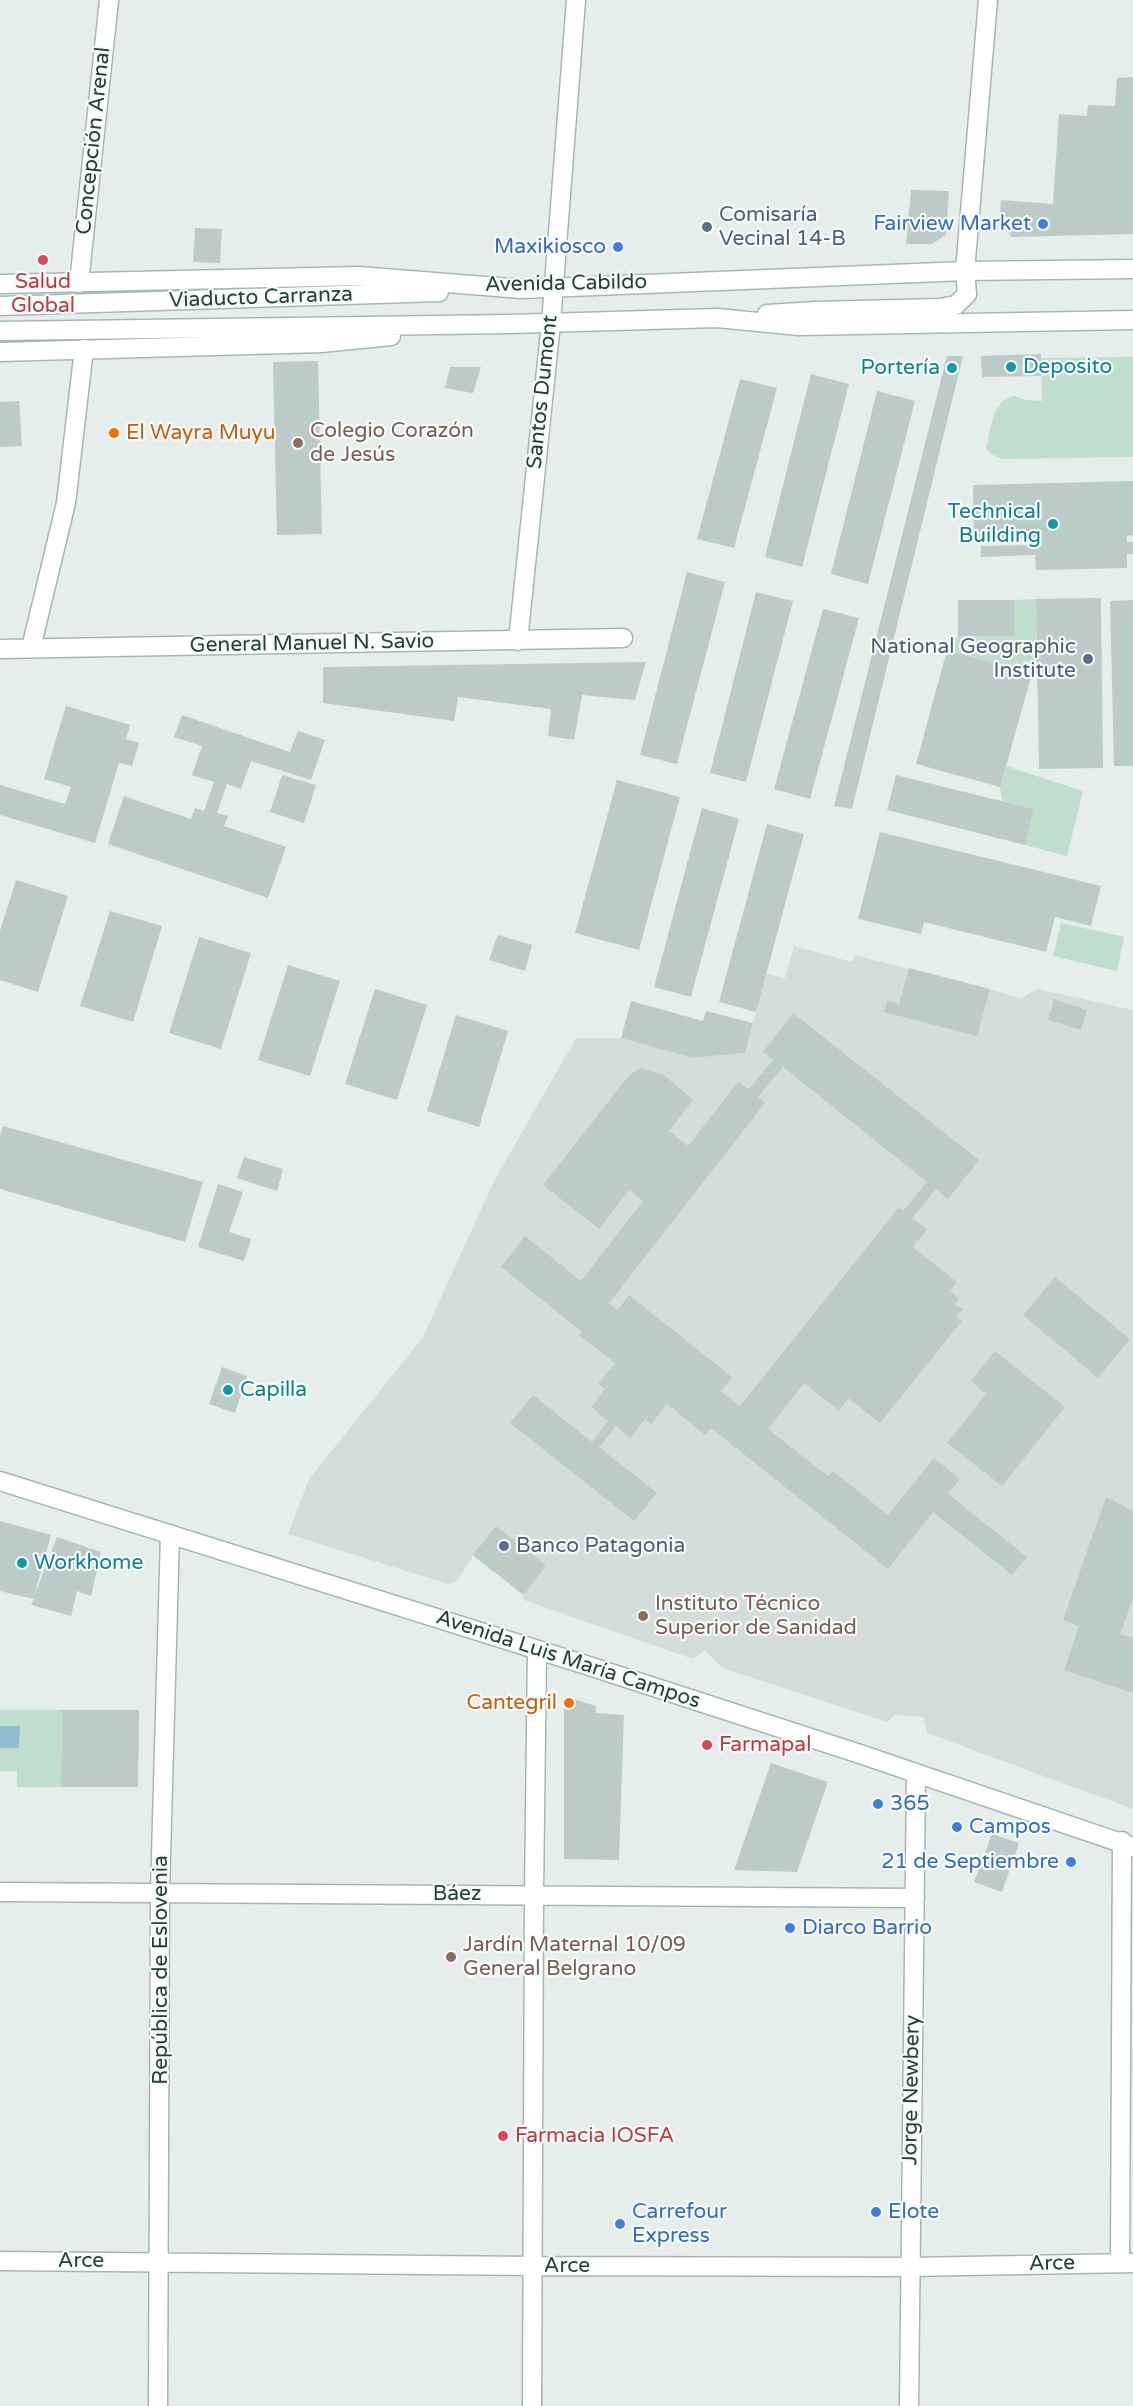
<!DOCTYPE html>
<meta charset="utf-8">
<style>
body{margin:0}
canvas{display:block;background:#e5eeeb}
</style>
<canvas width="1133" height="2406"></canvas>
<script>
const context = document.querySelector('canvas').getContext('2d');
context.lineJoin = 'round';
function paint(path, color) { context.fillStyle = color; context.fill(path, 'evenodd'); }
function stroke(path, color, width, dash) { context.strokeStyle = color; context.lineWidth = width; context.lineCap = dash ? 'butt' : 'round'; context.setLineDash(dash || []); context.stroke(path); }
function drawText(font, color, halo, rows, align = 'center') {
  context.font = font + ' "Varela Round",sans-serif'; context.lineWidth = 4.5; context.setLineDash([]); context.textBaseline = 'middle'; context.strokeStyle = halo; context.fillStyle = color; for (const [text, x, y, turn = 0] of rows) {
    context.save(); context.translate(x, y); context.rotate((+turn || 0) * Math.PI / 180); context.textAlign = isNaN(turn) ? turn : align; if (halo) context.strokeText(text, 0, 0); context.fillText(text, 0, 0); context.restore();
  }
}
const built = new Path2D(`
 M 794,946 L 852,962 L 855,955 L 1021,998 L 1037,989 L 1133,1010 L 1133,1809 L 927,1733 L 923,1717 L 894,1715 L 888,1722 L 722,1668 L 705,1650 L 693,1659 L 524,1600 L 523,1595 L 473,1556 L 456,1582 L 448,1584 L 288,1534 L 309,1479 L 423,1337 L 494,1181 L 576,1038 L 621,1038 L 692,1058 L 745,1053 L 766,974 L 785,978 Z`);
const green = new Path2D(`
 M 1133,357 L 1133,457 L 1002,459 L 991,454 L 986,448 C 991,429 992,400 1014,396 L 1025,400 L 1042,401 L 1041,358 Z
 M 1036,599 L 1037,673 L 1032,674 L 947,650 L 958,636 L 1014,636 L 1014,600 Z
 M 1006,766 L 1083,791 L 1067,856 L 1025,845 L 1034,809 L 1002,801 L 1000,787 Z
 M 1061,923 L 1124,937 L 1117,971 L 1053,956 Z
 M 0,1710 L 62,1710 L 61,1787 L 17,1787 L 17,1771 L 0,1771 L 0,1748 L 19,1748 L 20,1727 L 0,1726 Z`);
const water = new Path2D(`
 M 0,1726 L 20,1726 L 19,1748 L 0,1748 Z`);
const building = new Path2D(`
 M 1133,77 L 1133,234 L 1012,237 L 999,222 L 1001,200 L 1053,204 L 1059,114 L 1087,116 L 1088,105 L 1115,106 L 1117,78 Z
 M 911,190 L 949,191 L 946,235 L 932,244 L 906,244 Z
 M 195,228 L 222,229 L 220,263 L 193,262 Z
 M 1041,354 L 1041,376 L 982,377 L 981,356 Z
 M 947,356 L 963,356 L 852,809 L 834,806 Z
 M 318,361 L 322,534 L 277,535 L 273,362 Z
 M 450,367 L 481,367 L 473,393 L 445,388 Z
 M 811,374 L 849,384 L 802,567 L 765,557 Z
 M 740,379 L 777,388 L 734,548 L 697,539 Z
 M 877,391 L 915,401 L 868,584 L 831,574 Z
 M 19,401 L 22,446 L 0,447 L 0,402 Z
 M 1133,481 L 1133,535 L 1127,536 L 1127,542 L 1133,542 L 1133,554 L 1127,554 L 1127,568 L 1036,570 L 1035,555 L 981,557 L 981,546 L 1035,545 L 1035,538 L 974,539 L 973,485 Z
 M 687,572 L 725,582 L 677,764 L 640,755 Z
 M 756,592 L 793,601 L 746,782 L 710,773 Z
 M 1101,598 L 1103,768 L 1039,769 L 1036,599 Z
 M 958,600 L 1014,600 L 1014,636 L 958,636 Z
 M 1133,600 L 1133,766 L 1114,766 L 1110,601 Z
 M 823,609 L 859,618 L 810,799 L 774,789 Z
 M 947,650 L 1032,674 L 1000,787 L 916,764 Z
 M 646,662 L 635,700 L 582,695 L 574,740 L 548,736 L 551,709 L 458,697 L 454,721 L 323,703 L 323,667 Z
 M 66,706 L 130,725 L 126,739 L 139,743 L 132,766 L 119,763 L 95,843 L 0,815 L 0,785 L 65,804 L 71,787 L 44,779 Z
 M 182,715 L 290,752 L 298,731 L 325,740 L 311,780 L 251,761 L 241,789 L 227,784 L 217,813 L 228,816 L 224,826 L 286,847 L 268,898 L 108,844 L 124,796 L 191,819 L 195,808 L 204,811 L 214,782 L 192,775 L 202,746 L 174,737 Z
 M 282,775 L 316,785 L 304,823 L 270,812 Z
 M 896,775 L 1034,809 L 1025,845 L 887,810 Z
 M 617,780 L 680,797 L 639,950 L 575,933 Z
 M 702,808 L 739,819 L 691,997 L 654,987 Z
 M 767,824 L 804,834 L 756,1012 L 719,1002 Z
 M 880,832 L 1101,886 L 1091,926 L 1055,917 L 1046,952 L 924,922 L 921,934 L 858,919 Z
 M 16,880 L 68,896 L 38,992 L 0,980 L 0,931 Z
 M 110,911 L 162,926 L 133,1022 L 80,1006 Z
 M 498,935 L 532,945 L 525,971 L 489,960 Z
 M 199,937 L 251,953 L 221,1049 L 169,1033 Z
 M 288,965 L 340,981 L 310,1076 L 258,1060 Z
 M 909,968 L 990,989 L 977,1036 L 884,1012 L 887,1000 L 899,1004 Z
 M 375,989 L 427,1005 L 397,1100 L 345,1084 Z
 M 1054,999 L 1087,1010 L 1081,1030 L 1048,1020 Z
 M 631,1001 L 703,1021 L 706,1011 L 753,1023 L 745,1053 L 692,1058 L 621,1038 Z
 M 793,1013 L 979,1160 L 948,1199 L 936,1189 L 912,1218 L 927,1229 L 913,1247 L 957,1282 L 950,1291 L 959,1299 L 955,1304 L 963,1309 L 956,1317 L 962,1321 L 880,1423 L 848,1398 L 839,1411 L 804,1383 L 768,1429 L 828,1476 L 833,1471 L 888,1515 L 934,1458 L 960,1479 L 948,1494 L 1027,1557 L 1012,1575 L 933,1512 L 888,1569 L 711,1428 L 705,1435 L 667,1404 L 651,1424 L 645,1419 L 630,1438 L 616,1426 L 599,1447 L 657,1493 L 634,1521 L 510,1423 L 533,1395 L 592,1442 L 608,1421 L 591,1407 L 605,1389 L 598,1384 L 615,1363 L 579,1335 L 582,1332 L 501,1267 L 525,1236 L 581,1281 L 643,1201 L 629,1190 L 599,1229 L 543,1185 L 630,1074 L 641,1068 L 664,1075 L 693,1100 L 669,1131 L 688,1146 L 738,1082 L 749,1089 L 773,1060 L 763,1052 ZM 783,1067 L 927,1182 L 903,1211 L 899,1207 L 740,1406 L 721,1391 L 732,1377 L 629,1295 L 618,1310 L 609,1303 L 765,1103 L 758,1097 Z
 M 456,1015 L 508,1031 L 479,1127 L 427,1111 Z
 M 3,1126 L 203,1182 L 185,1242 L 0,1189 L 0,1135 Z
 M 244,1157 L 283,1169 L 277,1191 L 237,1178 Z
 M 218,1184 L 243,1192 L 229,1232 L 251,1239 L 244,1261 L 198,1247 Z
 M 1055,1277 L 1130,1339 L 1098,1378 L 1023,1315 Z
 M 995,1351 L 1065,1407 L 1002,1486 L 947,1443 L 986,1394 L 971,1381 Z
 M 222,1367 L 247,1376 L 235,1413 L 209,1404 Z
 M 1106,1497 L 1133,1511 L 1133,1598 L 1120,1634 L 1133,1638 L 1133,1693 L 1064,1670 L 1079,1626 L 1063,1620 Z
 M 0,1521 L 51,1535 L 34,1596 L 57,1537 L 101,1552 L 91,1596 L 77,1591 L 71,1616 L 31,1605 L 34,1599 L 0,1591 Z
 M 496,1526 L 546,1565 L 524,1595 L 473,1555 Z
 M 570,1698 L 596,1706 L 596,1713 L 624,1715 L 619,1860 L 564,1859 L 564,1703 Z
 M 62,1710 L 139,1710 L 138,1787 L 61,1787 Z
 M 771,1763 L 828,1782 L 797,1872 L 734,1870 Z
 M 992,1834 L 1019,1843 L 1002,1892 L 974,1882 Z`);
const street = new Path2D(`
 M 79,283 L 109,0
 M 967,294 L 965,271 L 988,0
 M 518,641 L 551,323 L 576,0
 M 31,648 L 66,503 L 84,349
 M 0,649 L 623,638
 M 0,1892 L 915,1898
 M 0,2261 L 534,2266 L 910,2267 L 1133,2263
 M 1120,2263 L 1122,1841
 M 158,2406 L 160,1892 L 170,1534
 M 532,2406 L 534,1894 L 537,1650
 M 909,2406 L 916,1774`);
const secondary = new Path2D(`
 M 0,284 L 359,276 L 522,289 L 965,271 L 1133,269
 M 0,306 L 439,292
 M 767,314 L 816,311 L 939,308 L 956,305 L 967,294
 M 0,331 L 510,324 L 717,318 L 799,326 L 1133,320
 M 0,352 L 321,343 L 391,336
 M 0,1481 L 586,1665 L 860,1754 L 1133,1847`);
const markers = [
 [1043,224,6,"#3f7fe0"],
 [707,227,6,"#5c6f8a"],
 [618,247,6,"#3f7fe0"],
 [43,260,6,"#e0444e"],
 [1011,367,6,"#0f9aa8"],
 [952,368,6,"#0f9aa8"],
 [114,433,6,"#e8710a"],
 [298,443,6,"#8d6e63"],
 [1053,524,6,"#0f9aa8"],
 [1088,659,6,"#5c6f8a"],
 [228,1390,6,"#0f9aa8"],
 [504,1546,6,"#5c6f8a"],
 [22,1563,6,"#0f9aa8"],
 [643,1616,6,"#8d6e63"],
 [569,1703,6,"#e8710a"],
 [707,1745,6,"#e0444e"],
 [878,1804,6,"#3f7fe0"],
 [957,1827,6,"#3f7fe0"],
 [1071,1862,6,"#3f7fe0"],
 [790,1928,6,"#3f7fe0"],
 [451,1957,6,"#8d6e63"],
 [503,2136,6,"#e0444e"],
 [876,2212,6,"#3f7fe0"],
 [620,2224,6,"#3f7fe0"]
];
const streetNames = [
 ["Concepción Arenal",94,141,-84],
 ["Avenida Cabildo",566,284,-1],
 ["Viaducto Carranza",261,298,-2],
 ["Santos Dumont",543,392,-84],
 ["General Manuel N. Savio",312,644,-1],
 ["Avenida Luis María Campos",568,1660,18],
 ["Báez",457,1894],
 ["República de Eslovenia",161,1970,-90],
 ["Jorge Newbery",912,2090,-89],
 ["Arce",81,2261],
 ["Arce",1052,2264,-1],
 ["Arce",567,2266]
];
const serviceNames = [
 ["Comisaría",719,215],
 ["Vecinal 14-B",719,239],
 ["National Geographic",1076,647,"right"],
 ["Institute",1076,671,"right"],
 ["Banco Patagonia",516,1546]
];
const shopNames = [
 ["Fairview Market",1031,224,"right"],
 ["Maxikiosco",606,247,"right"],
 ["365",890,1804],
 ["Campos",969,1827],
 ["21 de Septiembre",1059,1862,"right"],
 ["Diarco Barrio",802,1928],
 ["Carrefour",632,2212],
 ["Express",632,2236],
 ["Elote",888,2212]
];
const healthNames = [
 ["Salud",43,282,"center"],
 ["Global",43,306,"center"],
 ["Farmapal",719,1745],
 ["Farmacia IOSFA",515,2136]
];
const cultureNames = [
 ["Deposito",1023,367],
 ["Portería",940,368,"right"],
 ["Technical",1041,512,"right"],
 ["Building",1041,536,"right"],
 ["Capilla",240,1390],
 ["Workhome",34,1563]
];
const educationNames = [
 ["Colegio Corazón",310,431],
 ["de Jesús",310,455],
 ["Instituto Técnico",655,1604],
 ["Superior de Sanidad",655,1628],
 ["Jardín Maternal 10/09",463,1945],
 ["General Belgrano",463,1969]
];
const foodNames = [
 ["El Wayra Muyu",126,433],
 ["Cantegril",557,1703,"right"]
];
paint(built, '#d3dedb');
paint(green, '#bfdecd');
paint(water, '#90bbd0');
paint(building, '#bdcbc8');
stroke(street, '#a8b6b3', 21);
stroke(secondary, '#a4b9b5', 21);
stroke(street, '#fff', 18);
stroke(secondary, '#fff', 18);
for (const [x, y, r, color] of markers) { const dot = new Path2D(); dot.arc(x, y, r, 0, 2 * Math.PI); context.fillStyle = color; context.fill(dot); stroke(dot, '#f6faf9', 2); }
drawText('21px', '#253f3d', '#f6faf9', streetNames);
drawText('21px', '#4e5e75', '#f6faf9', serviceNames, 'left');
drawText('21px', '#366cbe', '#f6faf9', shopNames, 'left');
drawText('21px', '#be3a42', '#f6faf9', healthNames, 'left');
drawText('21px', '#0d838f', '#f6faf9', cultureNames, 'left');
drawText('21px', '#785e54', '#f6faf9', educationNames, 'left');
drawText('21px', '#c56008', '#f6faf9', foodNames, 'left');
</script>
